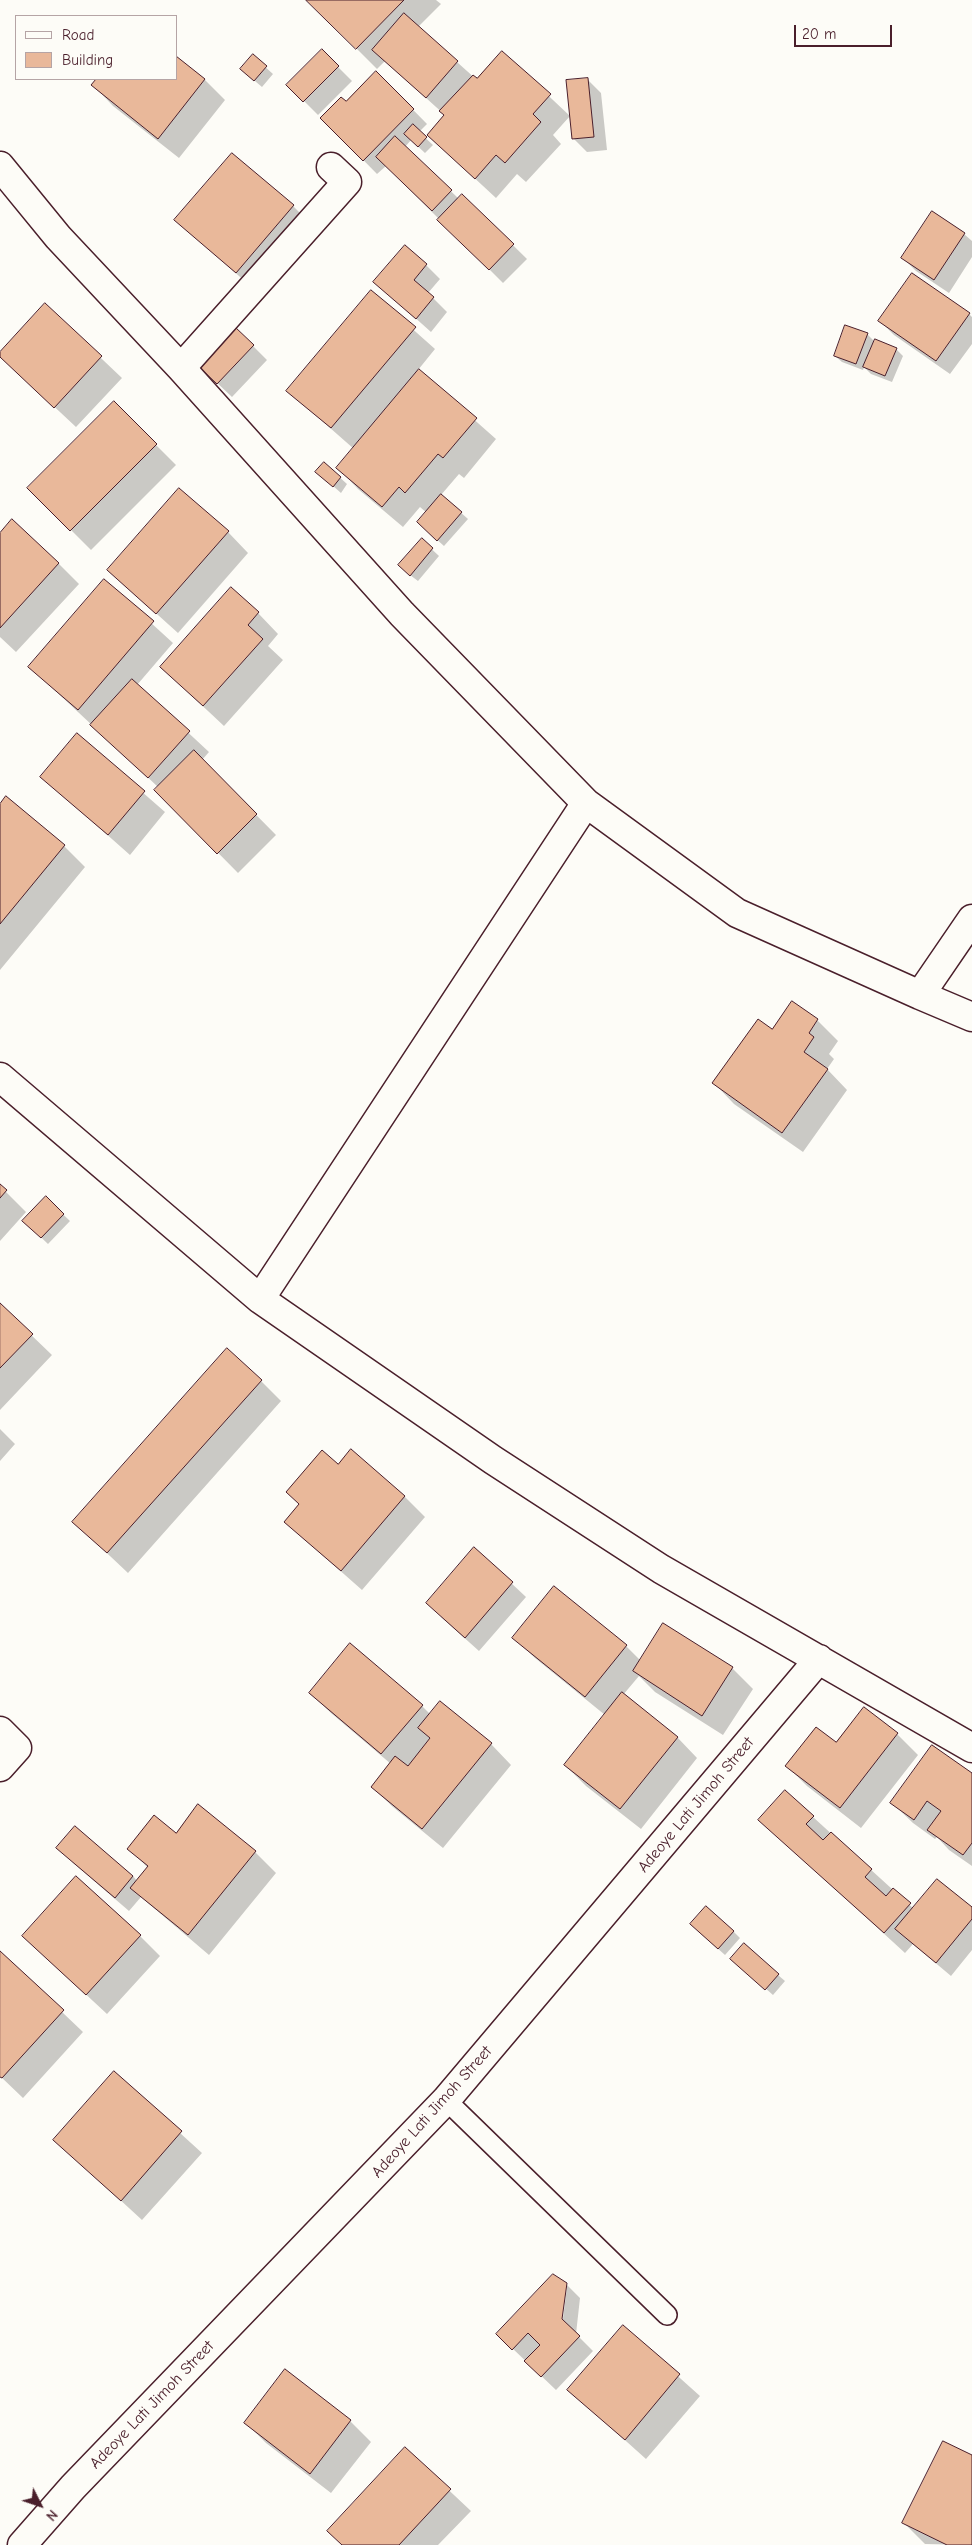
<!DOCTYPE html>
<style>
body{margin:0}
#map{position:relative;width:972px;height:2545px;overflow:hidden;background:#fdfcf7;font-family:"Comic Neue",sans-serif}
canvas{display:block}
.legend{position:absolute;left:15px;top:15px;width:162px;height:65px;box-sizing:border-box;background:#fdfcf7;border:1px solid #b5a4a5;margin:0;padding:6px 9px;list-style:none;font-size:15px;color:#4a1f2b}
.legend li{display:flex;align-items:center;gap:10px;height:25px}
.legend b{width:25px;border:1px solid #b5a4a5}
.north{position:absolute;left:15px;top:2480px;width:50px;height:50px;-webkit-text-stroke:4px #fdfcf7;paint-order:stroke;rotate:131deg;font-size:14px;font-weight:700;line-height:20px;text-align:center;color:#4a1f2b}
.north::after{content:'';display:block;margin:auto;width:18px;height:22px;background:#4a1f2b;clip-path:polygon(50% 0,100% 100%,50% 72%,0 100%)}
.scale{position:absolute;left:794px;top:25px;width:98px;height:22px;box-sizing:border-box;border:2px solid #4a1f2b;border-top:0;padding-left:6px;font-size:15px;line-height:18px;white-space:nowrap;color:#4a1f2b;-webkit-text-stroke:4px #fdfcf7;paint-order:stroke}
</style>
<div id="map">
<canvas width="972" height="2545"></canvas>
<ul class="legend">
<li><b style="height:6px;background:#fdfcf7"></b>Road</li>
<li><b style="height:14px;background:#e9b89a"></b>Building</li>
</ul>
<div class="north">N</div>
<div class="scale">20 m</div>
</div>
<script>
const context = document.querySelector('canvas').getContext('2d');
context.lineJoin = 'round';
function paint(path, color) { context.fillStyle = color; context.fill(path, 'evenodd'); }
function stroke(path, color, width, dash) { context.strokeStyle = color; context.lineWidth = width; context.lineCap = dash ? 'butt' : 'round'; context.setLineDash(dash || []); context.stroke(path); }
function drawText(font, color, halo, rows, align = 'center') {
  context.font = font + ' "Comic Neue",sans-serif'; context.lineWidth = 4; context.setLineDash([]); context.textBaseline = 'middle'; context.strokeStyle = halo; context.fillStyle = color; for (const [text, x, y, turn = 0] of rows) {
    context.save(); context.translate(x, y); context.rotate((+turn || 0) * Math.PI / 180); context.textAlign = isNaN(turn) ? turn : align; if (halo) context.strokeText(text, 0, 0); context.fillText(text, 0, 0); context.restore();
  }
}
const shadow = new Path2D(`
 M 308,0 L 436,0 L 441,4 L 418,27 L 477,80 L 503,53 L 570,116 L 553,135 L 561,144 L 526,182 L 517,174 L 496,198 L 428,135 L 446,116 L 385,61 L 377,69 Z
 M 322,51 L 352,81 L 318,115 L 288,85 Z
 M 253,56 L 273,74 L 262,87 L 249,76 Z
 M 176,58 L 205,80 L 225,100 L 179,158 L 113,106 L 93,85 L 98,79 L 176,79 Z
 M 376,72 L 427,124 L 419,132 L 433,145 L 425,153 L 411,140 L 405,147 L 459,199 L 462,195 L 527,259 L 503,283 L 386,166 L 377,174 L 322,118 L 346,103 Z
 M 587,79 L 601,93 L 607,150 L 587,152 L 573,138 Z
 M 293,206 L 313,226 L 257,292 L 176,220 Z
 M 964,234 L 972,241 L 972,257 L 949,293 L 916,271 L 902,257 Z
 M 426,265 L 440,279 L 428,293 L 447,312 L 431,332 L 375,282 Z
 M 371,292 L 435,349 L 418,370 L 496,439 L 464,478 L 459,474 L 441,495 L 468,519 L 444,546 L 425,529 L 427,513 L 420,507 L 403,527 L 358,489 L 338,468 L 354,449 L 288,391 Z
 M 45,305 L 122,378 L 76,427 L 0,356 Z
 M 969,314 L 972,317 L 972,344 L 950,374 L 894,335 L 880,321 Z
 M 867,334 L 875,342 L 896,349 L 903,356 L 892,382 L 871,374 L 864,367 L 863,370 L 842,362 L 835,356 Z
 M 253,346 L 267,360 L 232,397 L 214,380 Z
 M 114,403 L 176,465 L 91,550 L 29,488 Z
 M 324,463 L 347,484 L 341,493 L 324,478 Z
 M 228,532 L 248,553 L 178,633 L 108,570 Z
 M 0,535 L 58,563 L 79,584 L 16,652 L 0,637 Z
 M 422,540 L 439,556 L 418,581 L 406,572 Z
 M 104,580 L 173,643 L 137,685 L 209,752 L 202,760 L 276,835 L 238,873 L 156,790 L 158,787 L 30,667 Z
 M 258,613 L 278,634 L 268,646 L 283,660 L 224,726 L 161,667 Z
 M 77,735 L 165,812 L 130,855 L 42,777 Z
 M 6,798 L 64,846 L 85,867 L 0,970 L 0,806 Z
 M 817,1020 L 838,1041 L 829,1054 L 834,1059 L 827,1069 L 847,1090 L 803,1152 L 734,1104 L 714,1083 L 772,1031 Z
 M 0,1186 L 26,1212 L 0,1241 Z
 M 46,1198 L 70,1221 L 48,1244 L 24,1221 Z
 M 0,1305 L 52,1355 L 0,1410 Z
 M 261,1381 L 281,1401 L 128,1573 L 74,1522 Z
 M 0,1429 L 15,1444 L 0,1461 Z
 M 339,1465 L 404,1496 L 425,1517 L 362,1590 L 285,1522 Z
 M 475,1549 L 526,1597 L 479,1651 L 441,1617 Z
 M 514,1638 L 626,1646 L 641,1661 L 732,1668 L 753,1689 L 723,1735 L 655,1692 L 639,1676 L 623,1695 L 677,1737 L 697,1758 L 641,1829 L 586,1786 L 565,1765 L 605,1715 L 535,1658 Z
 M 310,1693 L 422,1706 L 431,1715 L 491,1744 L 511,1765 L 443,1848 L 393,1807 L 372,1787 L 391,1764 L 331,1713 Z
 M 864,1709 L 897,1734 L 918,1755 L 861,1828 L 807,1786 L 787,1766 L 837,1744 Z
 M 972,1775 L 972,1866 L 949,1850 L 937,1837 L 935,1839 L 913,1823 L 892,1803 Z
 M 198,1806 L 255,1852 L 276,1873 L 209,1955 L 141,1897 L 129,1911 L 72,1862 L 133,1876 L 137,1881 L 148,1868 L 129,1848 L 176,1834 Z
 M 813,1817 L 914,1909 L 972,1909 L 972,1950 L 951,1976 L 913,1944 L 905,1953 L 760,1820 Z
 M 698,1931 L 733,1931 L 740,1938 L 725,1955 Z
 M 23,1936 L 140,1936 L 160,1956 L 107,2014 Z
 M 0,1953 L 83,2032 L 23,2098 L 0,2076 Z
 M 739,1965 L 778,1975 L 785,1981 L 773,1995 Z
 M 114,2073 L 202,2153 L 142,2220 L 55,2140 Z
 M 566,2284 L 580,2298 L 576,2334 L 593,2351 L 556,2390 L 512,2348 ZM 567,2287 L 562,2326 L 560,2325 L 564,2290 Z
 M 623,2327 L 700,2396 L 646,2459 L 569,2390 Z
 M 285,2371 L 350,2421 L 371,2442 L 331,2493 L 266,2443 L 246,2423 Z
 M 405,2449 L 471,2511 L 438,2545 L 343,2545 Z
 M 972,2456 L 972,2545 L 925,2544 L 904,2523 Z`);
const building = new Path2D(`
 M 306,0 L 404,0 L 356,49 Z
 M 404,13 L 458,61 L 426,98 L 372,50 Z
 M 322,49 L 339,66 L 303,102 L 286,85 Z
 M 502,51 L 551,94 L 533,114 L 541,122 L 505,163 L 496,155 L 475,179 L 427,135 L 444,115 L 439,111 L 473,75 L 477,78 Z
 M 253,54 L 267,66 L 254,81 L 240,69 Z
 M 176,56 L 205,79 L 158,139 L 91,85 L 96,79 L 176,79 Z
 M 376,71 L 414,109 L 363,161 L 320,118 L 341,97 L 346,101 Z
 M 588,78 L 594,137 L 572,139 L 566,80 Z
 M 413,124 L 427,137 L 418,147 L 404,134 Z
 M 395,136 L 452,190 L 432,211 L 376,157 Z
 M 232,153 L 294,205 L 236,273 L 174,220 Z
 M 462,194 L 514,244 L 489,270 L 437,220 Z
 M 932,211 L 965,233 L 934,280 L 901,258 Z
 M 405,245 L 427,264 L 414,280 L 434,297 L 416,319 L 373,282 Z
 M 912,273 L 970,313 L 936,361 L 878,321 Z
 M 371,290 L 416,327 L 331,428 L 286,391 Z
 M 45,303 L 102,356 L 54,408 L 0,357 L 0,352 Z
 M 845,325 L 868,333 L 856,364 L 834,356 Z
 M 235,327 L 254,345 L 217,384 L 198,366 Z
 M 875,339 L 897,348 L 885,376 L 863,367 Z
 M 419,369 L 477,418 L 443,458 L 438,454 L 405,493 L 399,487 L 382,507 L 336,468 Z
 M 114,401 L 157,444 L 70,531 L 27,488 Z
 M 324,462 L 341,477 L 333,487 L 315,472 Z
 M 179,488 L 229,531 L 156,614 L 107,570 Z
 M 441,494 L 462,512 L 437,541 L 417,522 Z
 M 12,519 L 59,563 L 0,628 L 0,533 Z
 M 422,538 L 433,548 L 410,576 L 398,565 Z
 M 104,579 L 154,621 L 78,710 L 28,667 Z
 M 231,587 L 259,612 L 248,625 L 263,639 L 203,706 L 160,667 Z
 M 132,679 L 190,731 L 148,778 L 90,725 Z
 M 77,733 L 145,791 L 108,835 L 40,777 Z
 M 194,750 L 257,814 L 217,854 L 154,790 Z
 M 6,796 L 65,845 L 0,924 L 0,804 Z
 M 792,1001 L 818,1019 L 809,1033 L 814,1037 L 804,1052 L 828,1069 L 782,1133 L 712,1083 L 758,1019 L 772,1029 Z
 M 0,1184 L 7,1190 L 0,1198 Z
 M 46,1196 L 64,1214 L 41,1238 L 22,1221 Z
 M 0,1303 L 33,1334 L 0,1368 Z
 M 227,1348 L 262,1380 L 107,1553 L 72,1522 Z
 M 351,1449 L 405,1496 L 341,1571 L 284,1522 L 299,1504 L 286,1492 L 322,1450 L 338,1464 Z
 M 474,1547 L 513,1582 L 465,1638 L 426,1603 Z
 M 554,1586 L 627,1645 L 585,1697 L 512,1638 Z
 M 663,1623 L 733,1667 L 702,1716 L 633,1671 Z
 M 350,1643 L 423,1705 L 381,1754 L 309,1693 Z
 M 622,1692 L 678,1737 L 620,1809 L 564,1765 Z
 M 440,1701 L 492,1743 L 422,1829 L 371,1787 L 395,1756 L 408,1766 L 430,1738 L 418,1728 Z
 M 864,1707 L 898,1733 L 840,1808 L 785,1766 L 816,1727 L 836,1742 Z
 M 932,1745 L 972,1773 L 972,1843 L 963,1855 L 927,1830 L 941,1811 L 927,1801 L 914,1820 L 890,1803 Z
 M 785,1790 L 814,1816 L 806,1824 L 823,1840 L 831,1832 L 872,1869 L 865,1877 L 886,1896 L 893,1888 L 911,1903 L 884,1933 L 758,1820 Z
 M 198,1804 L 256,1851 L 188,1935 L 130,1888 L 148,1866 L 127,1849 L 154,1815 L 176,1833 Z
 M 75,1826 L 133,1876 L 115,1898 L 56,1848 Z
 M 76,1876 L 141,1935 L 86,1995 L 22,1936 Z
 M 937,1879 L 972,1907 L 972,1919 L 936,1963 L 895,1929 Z
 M 706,1906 L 734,1931 L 718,1949 L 690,1924 Z
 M 744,1943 L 779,1974 L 765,1990 L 730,1959 Z
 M 0,1951 L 64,2010 L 2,2078 L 0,2077 Z
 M 114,2071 L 182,2131 L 121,2201 L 53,2140 Z
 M 553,2274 L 567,2283 L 562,2319 L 580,2336 L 541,2377 L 524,2361 L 540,2345 L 528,2333 L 512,2350 L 496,2334 Z
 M 623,2325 L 680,2374 L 625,2440 L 567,2390 Z
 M 285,2369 L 351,2420 L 310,2474 L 244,2423 Z
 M 943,2441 L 972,2455 L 972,2545 L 947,2545 L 902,2523 Z
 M 405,2447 L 451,2489 L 399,2545 L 342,2545 L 327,2531 Z`);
const service = new Path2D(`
 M 446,2100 L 667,2315`);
const minor = new Path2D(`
 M 0,166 L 58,237 L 181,368 L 402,614 L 586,803 L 737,913 L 920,995 L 972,919
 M 181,368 L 347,182 L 331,167
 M 920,995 L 972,1017
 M 0,1077 L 260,1299 L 586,803
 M 260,1299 L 493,1460 L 661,1569 L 972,1748
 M 0,1731 L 17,1748 L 0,1767
 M 22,2545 L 73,2487 L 446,2100 L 819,1659`);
const streetNames = [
 ["Adeoye Lati Jimoh Street",696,1805,-50],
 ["Adeoye Lati Jimoh Street",432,2112,-48],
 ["Adeoye Lati Jimoh Street",152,2405,-46]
];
paint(shadow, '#0003');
paint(building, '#e9b89a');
stroke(building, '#4a1f2b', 1);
stroke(service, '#4a1f2b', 22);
stroke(minor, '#4a1f2b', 31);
stroke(service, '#fdfcf7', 19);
stroke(minor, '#fdfcf7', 28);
drawText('16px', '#4a1f2b', '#fdfcf7', streetNames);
</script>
